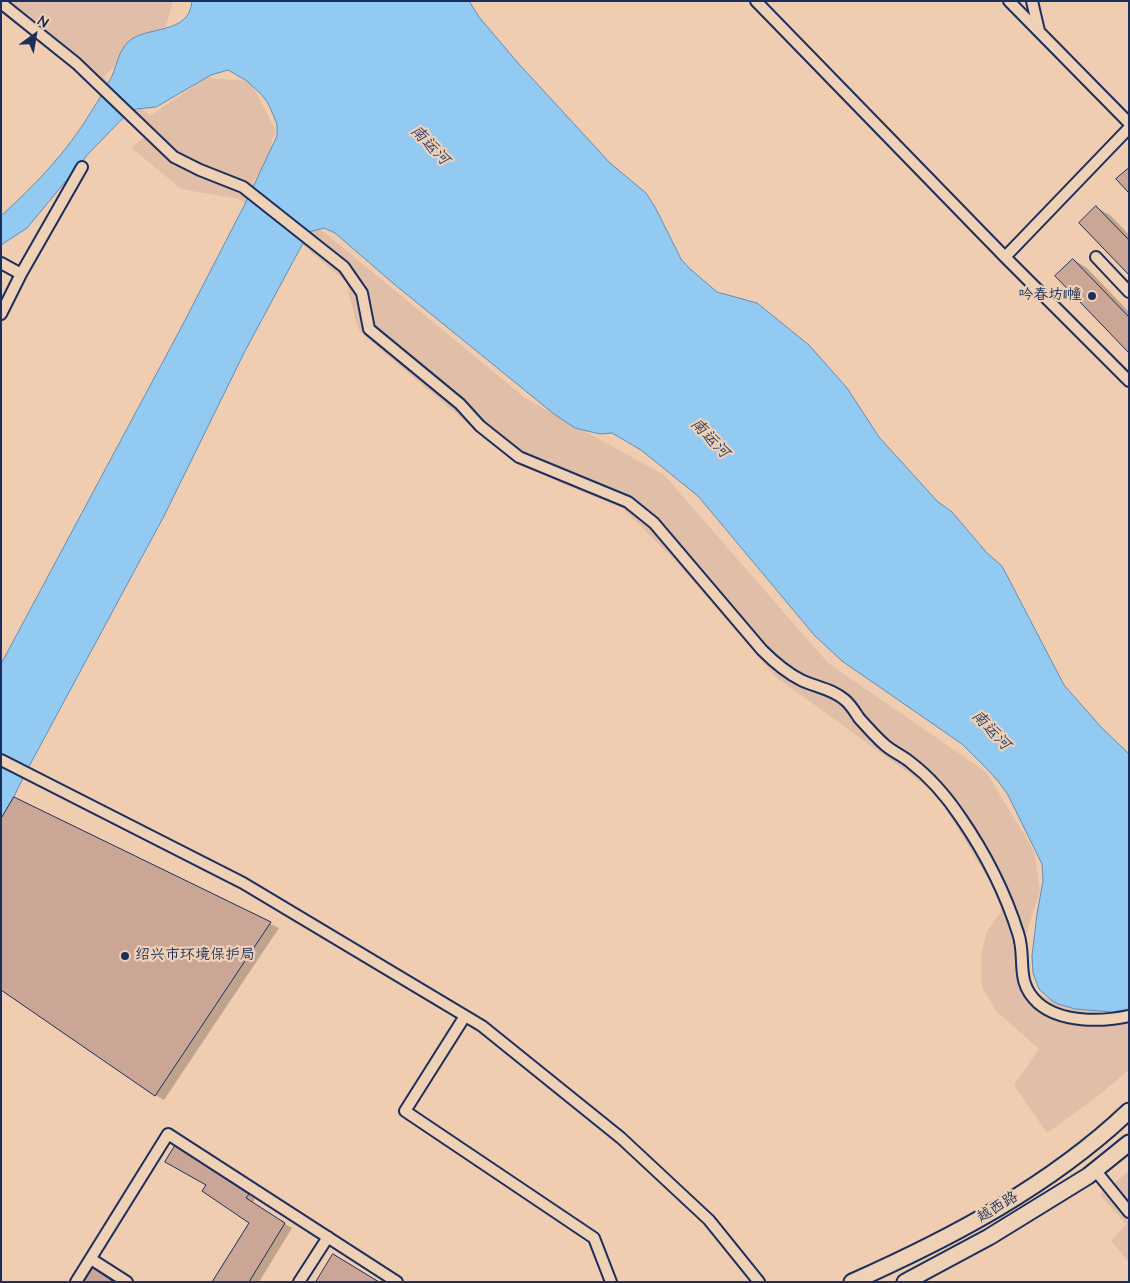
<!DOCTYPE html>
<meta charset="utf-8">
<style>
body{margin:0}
#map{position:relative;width:1130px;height:1283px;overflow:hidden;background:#f0ccb0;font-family:"Architects Daughter",sans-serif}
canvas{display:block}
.frame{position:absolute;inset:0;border:2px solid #1b2f5e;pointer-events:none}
.north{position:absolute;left:10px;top:10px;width:50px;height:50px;-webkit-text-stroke:4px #efd1b6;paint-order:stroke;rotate:32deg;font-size:14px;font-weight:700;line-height:20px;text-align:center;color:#1b2f5e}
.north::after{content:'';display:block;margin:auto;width:18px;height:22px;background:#1b2f5e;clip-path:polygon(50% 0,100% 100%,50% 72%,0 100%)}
</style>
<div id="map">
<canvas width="1130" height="1283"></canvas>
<div class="frame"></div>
<div class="north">N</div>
</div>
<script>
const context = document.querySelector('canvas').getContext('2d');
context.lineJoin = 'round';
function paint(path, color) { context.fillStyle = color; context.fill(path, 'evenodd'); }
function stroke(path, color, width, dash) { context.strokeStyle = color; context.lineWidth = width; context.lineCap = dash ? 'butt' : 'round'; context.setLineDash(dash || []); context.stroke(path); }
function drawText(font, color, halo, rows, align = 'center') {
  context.font = font + ' "Architects Daughter","LXGW WenKai TC",sans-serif'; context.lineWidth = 4.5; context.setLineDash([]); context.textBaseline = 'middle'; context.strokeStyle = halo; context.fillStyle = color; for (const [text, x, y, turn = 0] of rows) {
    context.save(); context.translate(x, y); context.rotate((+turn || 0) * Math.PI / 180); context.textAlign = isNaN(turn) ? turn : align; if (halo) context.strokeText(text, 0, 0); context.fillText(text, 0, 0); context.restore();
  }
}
const built = new Path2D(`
 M 1,1 L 173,1 L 163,37 L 137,46 L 103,77 L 150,116 L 206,78 L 250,81 L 276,131 L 272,140 L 269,159 L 252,183 L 313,223 L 525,398 L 664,475 L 828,663 L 986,772 L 1034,851 L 1040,890 L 1026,935 L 1028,979 L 1032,989 L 1050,1000 L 1071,1009 L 1129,1010 L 1129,1070 L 1094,1099 L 1047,1133 L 1014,1085 L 1039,1049 L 997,1012 L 982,987 L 981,958 L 986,933 L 1001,912 L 1001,900 L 936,793 L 776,677 L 670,555 L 622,508 L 561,483 L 519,462 L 473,428 L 360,332 L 356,322 L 346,282 L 302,244 L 239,199 L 181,189 L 132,148 L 144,137 L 92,85 L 1,12 Z
 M 1129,1171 L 1129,1262 L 1111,1241 L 1126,1224 L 1100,1195 Z`);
const water = new Path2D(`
 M 192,1 L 469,1 L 479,17 L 518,63 L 610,163 L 646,193 L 655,207 L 681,259 L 689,268 L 717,292 L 757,303 L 809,345 L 847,388 L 879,437 L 937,501 L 952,512 L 987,553 L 1002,566 L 1064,685 L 1101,727 L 1129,754 L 1129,1009 L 1112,1012 L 1075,1009 L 1058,1004 L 1051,1000 L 1039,989 L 1033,973 L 1032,956 L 1037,914 L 1043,881 L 1042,864 L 1008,795 L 998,781 L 986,768 L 962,744 L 842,661 L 815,636 L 698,496 L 641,450 L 612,433 L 600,434 L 575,428 L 554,414 L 394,284 L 335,233 L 324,228 L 309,232 L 245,351 L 164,516 L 26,772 L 1,823 L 1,664 L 182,326 L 245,204 L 277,136 L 277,124 L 268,103 L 261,94 L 247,81 L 228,70 L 211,75 L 156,107 L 136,109 L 130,111 L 89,153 L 27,228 L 1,245 L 1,216 C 35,185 67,152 91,112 C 98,101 106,88 112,76 C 117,64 119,51 128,42 C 145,25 190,36 192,1 Z`);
const shadow = new Path2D(`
 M 1097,208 L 1110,215 L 1129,235 L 1129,273 Z
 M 1074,260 L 1087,268 L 1129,312 L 1129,350 Z
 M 14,798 L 279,928 L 164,1100 L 155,1095 Z
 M 182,1152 L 255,1199 L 252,1204 L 292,1228 L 259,1282 L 214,1282 L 250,1222 L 207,1185 Z`);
const building = new Path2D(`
 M 1129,168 L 1129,193 L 1116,179 Z
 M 1096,206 L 1129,240 L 1129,275 L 1079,223 Z
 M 1073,259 L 1129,317 L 1129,353 L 1055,276 Z
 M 14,797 L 271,922 L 155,1096 L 1,990 L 1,819 Z
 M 175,1146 L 249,1194 L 246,1198 L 285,1223 L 249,1282 L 212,1282 L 249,1223 L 202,1191 L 206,1185 L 165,1162 Z
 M 333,1254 L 379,1282 L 316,1282 Z
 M 93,1268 L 114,1282 L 84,1282 Z`);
const minor = new Path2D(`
 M 756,1 L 1005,257 L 1129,381
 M 1009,1 L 1129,123
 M 1032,1 L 1039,31
 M 1,3 L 76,63 L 174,157 L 200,170 L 243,187 L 344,267 L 362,293 L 369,329 L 460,404 L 480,426 L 519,457 L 628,502 L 654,523 L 762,650 C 774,662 785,672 801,680 C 815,687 833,689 845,700 C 851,705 855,712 859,718 C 867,727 876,737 885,745 C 893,752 903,756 910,762 C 931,778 947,797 961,818 C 985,853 1005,892 1018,933 C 1027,959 1014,981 1038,1003 C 1061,1023 1101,1022 1129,1016
 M 1005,257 L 1129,128
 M 1096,257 L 1129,292
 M 1,263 L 21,274
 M 1,314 L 21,274 L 82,167
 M 1,760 L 243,883 L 482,1026 L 621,1138 L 709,1220 L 759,1282
 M 465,1016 L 405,1111 L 594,1238 L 611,1282
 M 1095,1170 L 1129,1212
 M 91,1259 L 127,1282
 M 76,1282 L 168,1134 L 397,1282
 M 299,1282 L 328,1237`);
const secondary = new Path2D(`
 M 852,1282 C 951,1238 1050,1186 1129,1111
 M 905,1282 L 989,1237 L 1088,1176 L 1129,1143`);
const markers = [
 [1092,296,5,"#1b2f5e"],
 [125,956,5,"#1b2f5e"]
];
const poiNames = [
 ["吟春坊11幢",1082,296],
 ["绍兴市环境保护局",135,956,"left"]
];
const streetNames = [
 ["越西路",998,1208,-32]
];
const waterNames = [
 ["南运河",429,146,46],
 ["南运河",709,439,46],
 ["南运河",990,731,46]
];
paint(built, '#e1bea7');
paint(water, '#93caf2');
stroke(water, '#638cb7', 1);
paint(shadow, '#0003');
paint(building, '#cba697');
stroke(building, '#1b2f5e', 1);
stroke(minor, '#1b2f5e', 14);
stroke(secondary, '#1b2f5e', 19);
stroke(minor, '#efd1b6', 10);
stroke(secondary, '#efd1b6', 15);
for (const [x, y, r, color] of markers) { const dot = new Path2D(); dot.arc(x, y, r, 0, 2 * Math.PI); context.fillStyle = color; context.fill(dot); stroke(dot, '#efd1b6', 2); }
drawText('15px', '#1b2f5e', '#efd1b6', poiNames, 'right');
drawText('15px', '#1b2f5e', '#efd1b6', streetNames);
drawText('italic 16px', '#273e6d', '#efd1b6', waterNames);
</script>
